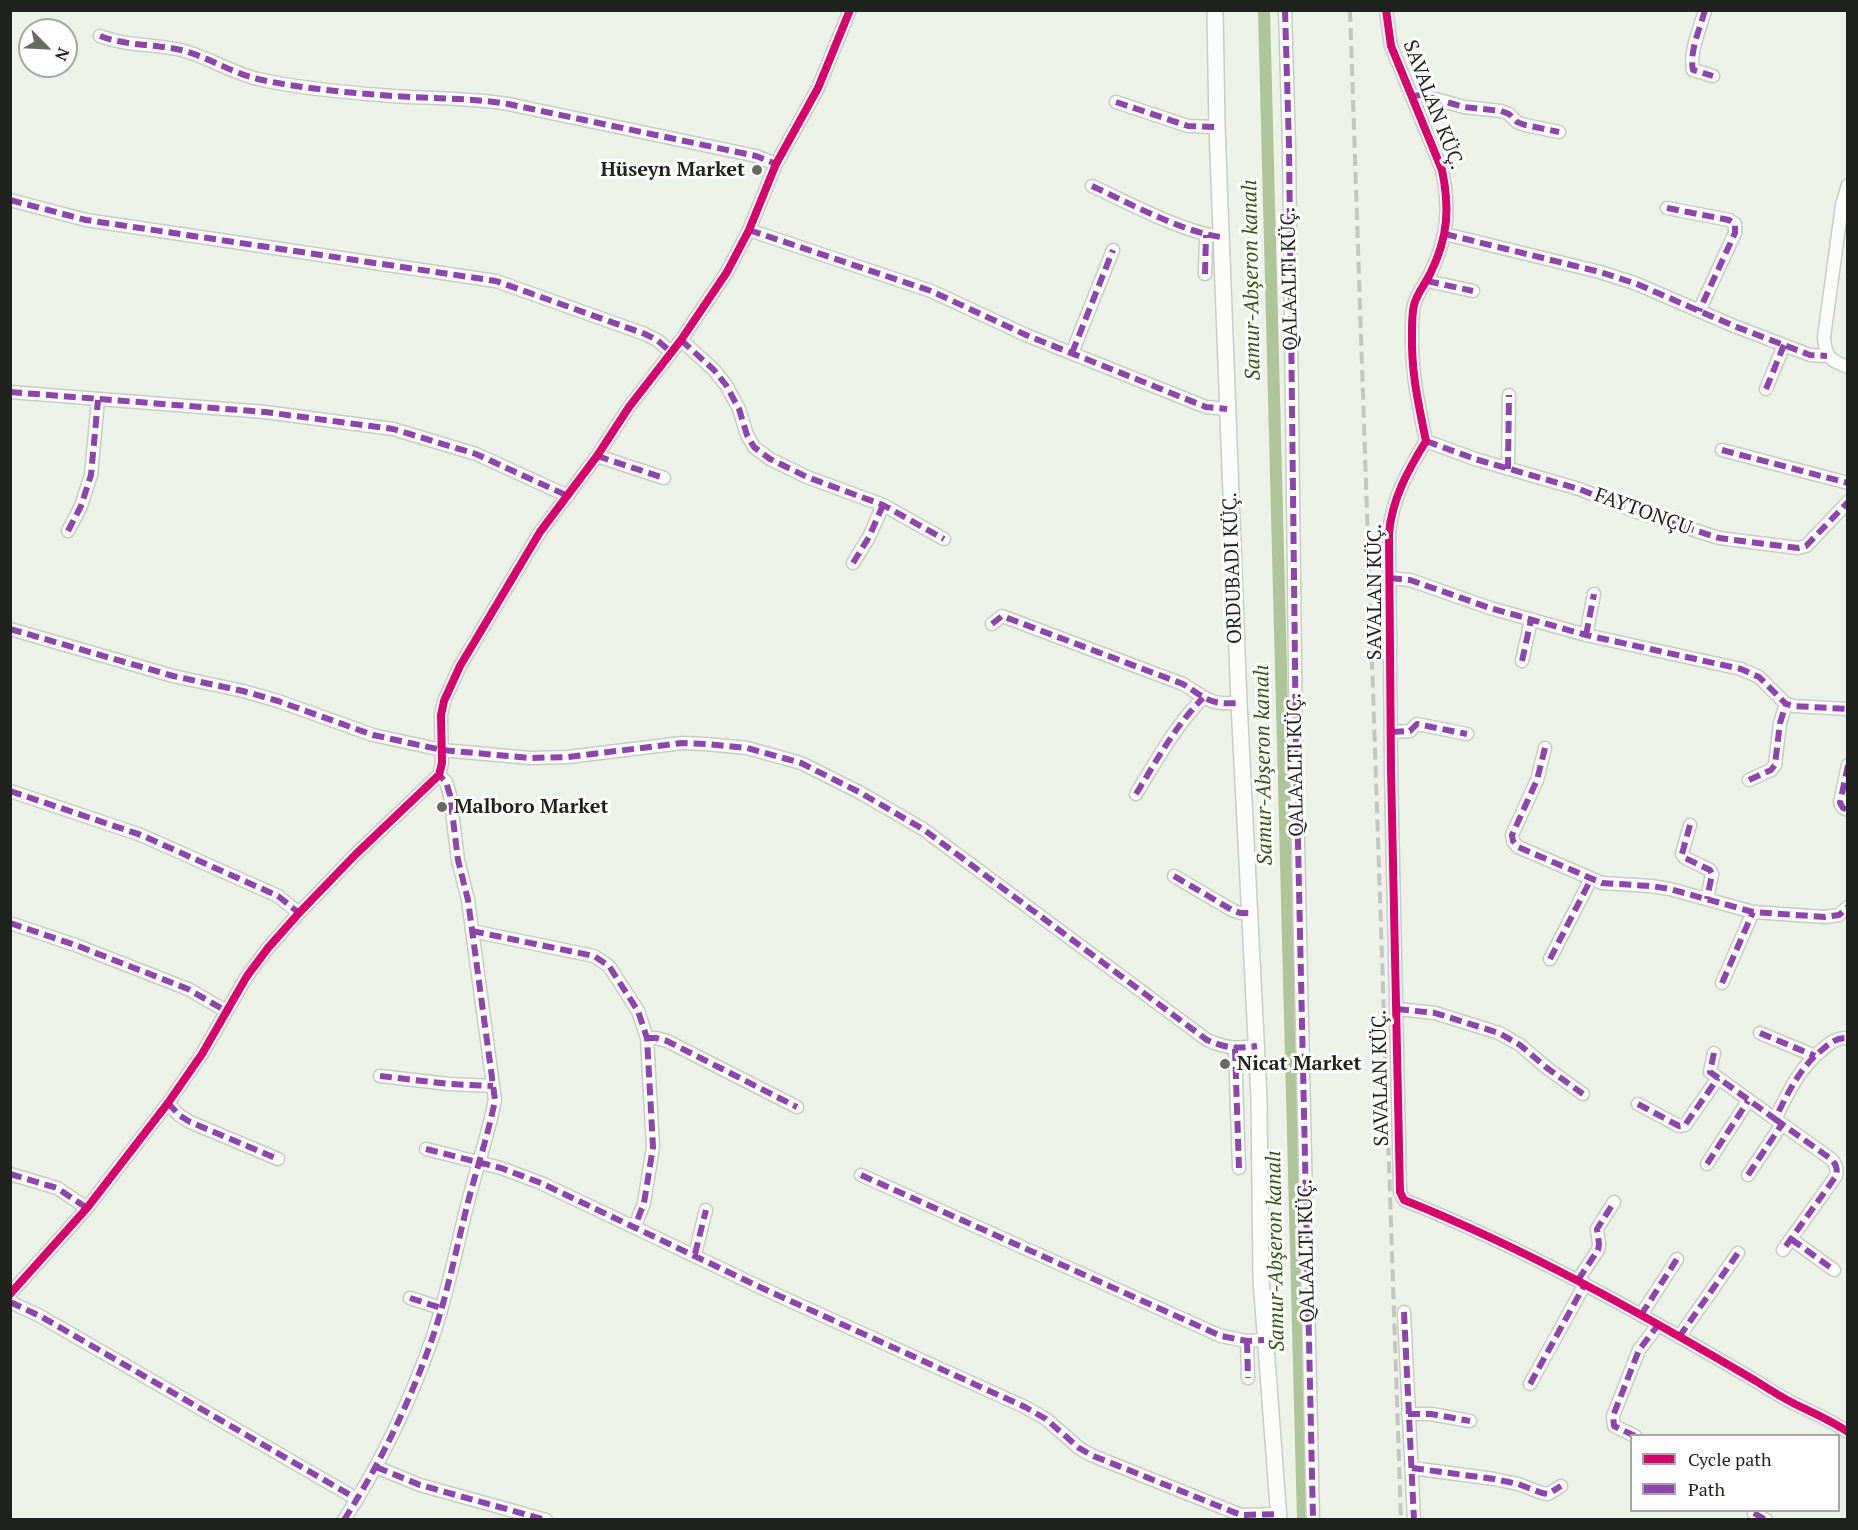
<!DOCTYPE html>
<meta charset="utf-8">
<style>
body{margin:0}
#map{position:relative;width:1858px;height:1530px;overflow:hidden;background:#ecf2e7;font-family:"PT Serif",serif}
canvas{display:block}
.frame{position:absolute;inset:0;border:12px solid #1f221c;pointer-events:none}
.legend{position:absolute;left:1630px;top:1434px;width:210px;height:78px;box-sizing:border-box;background:#fff;border:2px solid #a5a7a4;margin:0;padding:8px 10px;list-style:none;font-size:18px;color:#1f221c}
.legend li{display:flex;align-items:center;gap:12px;height:30px}
.legend b{width:30px;border:2px solid #a5a7a4}
.north{position:absolute;left:18px;top:18px;width:60px;height:60px;box-sizing:border-box;background:#fff;border:2px solid #a5a7a4;border-radius:50%;rotate:114deg;font-size:16px;font-weight:700;line-height:24px;text-align:center;color:#1f221c}
.north::after{content:'';display:block;margin:auto;width:21px;height:27px;background:#676b63;clip-path:polygon(50% 0,100% 100%,50% 72%,0 100%)}
</style>
<div id="map">
<canvas width="1858" height="1530"></canvas>
<div class="frame"></div>
<ul class="legend">
<li><b style="height:8px;background:#d6006c"></b>Cycle path</li>
<li><b style="height:8px;background:#8e44ad"></b>Path</li>
</ul>
<div class="north">N</div>
</div>
<script>
const context = document.querySelector('canvas').getContext('2d');
context.lineJoin = 'round';
function stroke(path, color, width, dash) { context.strokeStyle = color; context.lineWidth = width; context.lineCap = dash ? 'butt' : 'round'; context.setLineDash(dash || []); context.stroke(path); }
function drawText(font, color, halo, rows, align = 'center') {
  context.font = font + ' "PT Serif",serif'; context.lineWidth = 6; context.setLineDash([]); context.textBaseline = 'middle'; context.strokeStyle = halo; context.fillStyle = color; for (const [text, x, y, turn = 0] of rows) {
    context.save(); context.translate(x, y); context.rotate((+turn || 0) * Math.PI / 180); context.textAlign = isNaN(turn) ? turn : align; if (halo) context.strokeText(text, 0, 0); context.fillText(text, 0, 0); context.restore();
  }
}
const canal = new Path2D(`
 M 1264,10 L 1303,1520`);
const minor = new Path2D(`
 M 1285,10 L 1289,146 L 1296,752 L 1313,1520
 M 1386,10 L 1391,46 L 1442,170 C 1450,208 1448,237 1431,272 C 1426,283 1417,293 1414,305 C 1412,313 1412,323 1412,332 C 1411,372 1418,402 1426,441 C 1408,470 1392,499 1389,533 L 1391,769 L 1400,1192 L 1404,1200 C 1527,1249 1642,1314 1756,1381 C 1770,1390 1784,1399 1799,1406 C 1816,1414 1832,1421 1848,1432
 M 1705,10 C 1700,29 1689,52 1693,70 L 1713,76
 M 100,36 C 126,46 154,44 181,50 C 209,57 233,74 262,80 C 300,88 341,92 380,95 C 423,99 466,97 508,104 L 756,156 L 776,164
 M 1413,96 L 1421,95 L 1464,107 L 1501,111 L 1509,114 L 1517,122 L 1525,125 L 1559,132
 M 1116,102 L 1188,126 L 1217,127
 M 1848,185 L 1842,205 L 1824,337 C 1825,356 1830,361 1848,367
 M 1092,186 C 1129,203 1182,232 1221,237
 M 10,200 L 86,220 L 496,281 L 645,334 L 657,340 L 671,352
 M 1667,208 L 1729,220 L 1735,224 L 1735,233 L 1699,311
 M 749,230 L 931,291 L 1026,335 L 1206,407 L 1227,409
 M 1445,234 L 1600,272 L 1637,284 L 1734,326 L 1810,355 L 1827,356
 M 1205,274 L 1206,235
 M 1427,281 L 1473,291
 M 681,340 L 714,370 L 726,385 L 739,409 L 747,435 L 754,447 L 770,459 L 807,477 L 883,505 L 944,539
 M 1072,353 L 1113,250
 M 1766,389 L 1784,345
 M 10,392 L 265,412 L 393,429 L 476,454 L 568,496
 M 1426,441 L 1475,459 L 1579,489 L 1635,511 L 1719,538 L 1798,548 L 1806,546 L 1848,502
 M 1722,450 L 1848,483
 M 597,456 L 664,478
 M 1508,469 L 1509,395
 M 68,531 L 81,506 L 91,475 L 98,400
 M 853,563 L 869,537 L 883,505
 M 1390,578 L 1410,580 L 1490,608 L 1586,635 L 1741,669 L 1759,677 L 1786,704 L 1794,706 L 1848,709
 M 992,624 L 1002,616 L 1183,684 C 1207,699 1209,705 1239,703
 M 10,629 L 173,676 L 243,691 L 278,701 L 373,735 L 442,750 L 530,758 L 568,757 L 682,743 L 706,744 L 747,748 L 801,763 L 859,792 L 923,829 L 1207,1040 C 1226,1048 1235,1049 1257,1046
 M 1586,635 L 1594,594
 M 1522,661 L 1531,620
 M 1392,732 L 1410,731 L 1417,724 L 1467,734
 M 1545,748 L 1537,780 L 1512,835 L 1513,841 L 1518,847 L 1602,883 L 1651,886 L 1670,889 L 1753,912 L 1825,917 L 1839,915 L 1848,907
 M 1848,765 L 1840,803 L 1843,808 L 1848,810
 M 1749,780 L 1771,770 L 1775,765 L 1780,723 L 1786,704
 M 10,791 L 141,835 L 278,896 L 299,913
 M 1136,794 C 1157,760 1175,726 1203,698
 M 1690,825 L 1682,854 L 1685,858 L 1710,870 L 1712,874 L 1707,899
 M 1174,876 L 1232,910 L 1240,913 L 1250,913
 M 10,923 L 78,946 L 188,989 L 226,1011
 M 472,931 L 594,956 L 609,966 L 638,1011 L 647,1038 L 653,1147 L 644,1203 L 635,1226
 M 1550,959 L 1591,879
 M 1722,983 L 1753,912
 M 1397,1009 L 1435,1013 L 1499,1033 L 1520,1045 L 1547,1068 L 1583,1094
 M 1760,1033 L 1815,1056
 M 647,1038 L 656,1038 L 667,1041 L 797,1107
 M 1235,1049 L 1239,1168
 M 1714,1053 L 1710,1072 L 1775,1119 C 1788,1093 1799,1068 1823,1049 C 1830,1043 1837,1037 1848,1038
 M 380,1076 L 449,1084 L 493,1086
 M 168,1103 L 179,1115 L 190,1122 L 278,1159
 M 1638,1104 L 1679,1126 L 1685,1125 L 1718,1078
 M 1775,1119 L 1831,1159 C 1836,1164 1838,1169 1836,1176 L 1783,1250
 M 426,1149 L 501,1168 L 541,1183 L 764,1289 L 1025,1407 L 1046,1419 L 1079,1448 L 1091,1455 L 1241,1515 L 1279,1514
 M 1707,1164 L 1748,1101
 M 10,1174 L 57,1188 L 87,1208
 M 861,1175 L 1221,1336 L 1247,1341 L 1264,1340
 M 1748,1175 L 1782,1124
 M 1791,1239 L 1834,1270
 M 695,1254 L 706,1210
 M 1578,1280 L 1598,1250 L 1599,1244 L 1597,1229 L 1614,1202
 M 10,1294 L 87,1208 L 168,1103 L 202,1054 L 247,976 L 268,948 L 299,913 L 356,854 L 439,775 L 442,763 L 441,715 L 444,701 L 460,666 L 540,532 L 597,456 L 629,407 L 681,340 L 727,272 L 749,230 L 776,164 L 818,88 L 850,10
 M 410,1298 L 441,1308
 M 10,1302 L 40,1316 L 357,1499
 M 1404,1312 L 1414,1520
 M 1641,1315 L 1677,1259
 M 1679,1337 L 1738,1253
 M 1247,1341 L 1248,1378
 M 1530,1384 L 1585,1284
 M 1408,1414 L 1431,1414 L 1470,1421
 M 1635,1436 L 1614,1426 L 1613,1416 L 1639,1350 L 1658,1325
 M 376,1467 L 420,1485 L 546,1520
 M 1412,1468 L 1494,1479 L 1518,1484 L 1542,1493 L 1548,1494 L 1561,1486
 M 1754,1513 L 1766,1520
 M 344,1520 C 380,1464 410,1402 432,1339 C 447,1296 456,1250 467,1206 C 476,1170 488,1136 495,1100 L 468,900 L 458,860 L 450,795 L 446,782 L 439,775`);
const tertiary = new Path2D(`
 M 1215,10 L 1217,127 L 1239,703 L 1259,1098 L 1261,1279 L 1279,1520`);
const rail = new Path2D(`
 M 1350,10 L 1401,1520`);
const quiet = new Path2D(`
 M 1285,10 L 1289,146 L 1296,752 L 1313,1520
 M 1705,10 C 1700,29 1689,52 1693,70 L 1713,76
 M 100,36 C 126,46 154,44 181,50 C 209,57 233,74 262,80 C 300,88 341,92 380,95 C 423,99 466,97 508,104 L 756,156 L 776,164
 M 1413,96 L 1421,95 L 1464,107 L 1501,111 L 1509,114 L 1517,122 L 1525,125 L 1559,132
 M 1116,102 L 1188,126 L 1217,127
 M 1092,186 C 1129,203 1182,232 1221,237
 M 10,200 L 86,220 L 496,281 L 645,334 L 657,340 L 671,352
 M 1667,208 L 1729,220 L 1735,224 L 1735,233 L 1699,311
 M 749,230 L 931,291 L 1026,335 L 1206,407 L 1227,409
 M 1445,234 L 1600,272 L 1637,284 L 1734,326 L 1810,355 L 1827,356
 M 1205,274 L 1206,235
 M 1427,281 L 1473,291
 M 681,340 L 714,370 L 726,385 L 739,409 L 747,435 L 754,447 L 770,459 L 807,477 L 883,505 L 944,539
 M 1072,353 L 1113,250
 M 1766,389 L 1784,345
 M 10,392 L 265,412 L 393,429 L 476,454 L 568,496
 M 1426,441 L 1475,459 L 1579,489 L 1635,511 L 1719,538 L 1798,548 L 1806,546 L 1848,502
 M 1722,450 L 1848,483
 M 597,456 L 664,478
 M 1508,469 L 1509,395
 M 68,531 L 81,506 L 91,475 L 98,400
 M 853,563 L 869,537 L 883,505
 M 1390,578 L 1410,580 L 1490,608 L 1586,635 L 1741,669 L 1759,677 L 1786,704 L 1794,706 L 1848,709
 M 992,624 L 1002,616 L 1183,684 C 1207,699 1209,705 1239,703
 M 10,629 L 173,676 L 243,691 L 278,701 L 373,735 L 442,750 L 530,758 L 568,757 L 682,743 L 706,744 L 747,748 L 801,763 L 859,792 L 923,829 L 1207,1040 C 1226,1048 1235,1049 1257,1046
 M 1586,635 L 1594,594
 M 1522,661 L 1531,620
 M 1392,732 L 1410,731 L 1417,724 L 1467,734
 M 1545,748 L 1537,780 L 1512,835 L 1513,841 L 1518,847 L 1602,883 L 1651,886 L 1670,889 L 1753,912 L 1825,917 L 1839,915 L 1848,907
 M 1848,765 L 1840,803 L 1843,808 L 1848,810
 M 1749,780 L 1771,770 L 1775,765 L 1780,723 L 1786,704
 M 10,791 L 141,835 L 278,896 L 299,913
 M 1136,794 C 1157,760 1175,726 1203,698
 M 1690,825 L 1682,854 L 1685,858 L 1710,870 L 1712,874 L 1707,899
 M 1174,876 L 1232,910 L 1240,913 L 1250,913
 M 10,923 L 78,946 L 188,989 L 226,1011
 M 472,931 L 594,956 L 609,966 L 638,1011 L 647,1038 L 653,1147 L 644,1203 L 635,1226
 M 1550,959 L 1591,879
 M 1722,983 L 1753,912
 M 1397,1009 L 1435,1013 L 1499,1033 L 1520,1045 L 1547,1068 L 1583,1094
 M 1760,1033 L 1815,1056
 M 647,1038 L 656,1038 L 667,1041 L 797,1107
 M 1235,1049 L 1239,1168
 M 1714,1053 L 1710,1072 L 1775,1119 C 1788,1093 1799,1068 1823,1049 C 1830,1043 1837,1037 1848,1038
 M 380,1076 L 449,1084 L 493,1086
 M 168,1103 L 179,1115 L 190,1122 L 278,1159
 M 1638,1104 L 1679,1126 L 1685,1125 L 1718,1078
 M 1775,1119 L 1831,1159 C 1836,1164 1838,1169 1836,1176 L 1783,1250
 M 426,1149 L 501,1168 L 541,1183 L 764,1289 L 1025,1407 L 1046,1419 L 1079,1448 L 1091,1455 L 1241,1515 L 1279,1514
 M 1707,1164 L 1748,1101
 M 10,1174 L 57,1188 L 87,1208
 M 861,1175 L 1221,1336 L 1247,1341 L 1264,1340
 M 1748,1175 L 1782,1124
 M 1791,1239 L 1834,1270
 M 695,1254 L 706,1210
 M 1578,1280 L 1598,1250 L 1599,1244 L 1597,1229 L 1614,1202
 M 410,1298 L 441,1308
 M 10,1302 L 40,1316 L 357,1499
 M 1404,1312 L 1414,1520
 M 1641,1315 L 1677,1259
 M 1679,1337 L 1738,1253
 M 1247,1341 L 1248,1378
 M 1530,1384 L 1585,1284
 M 1408,1414 L 1431,1414 L 1470,1421
 M 1635,1436 L 1614,1426 L 1613,1416 L 1639,1350 L 1658,1325
 M 376,1467 L 420,1485 L 546,1520
 M 1412,1468 L 1494,1479 L 1518,1484 L 1542,1493 L 1548,1494 L 1561,1486
 M 1754,1513 L 1766,1520
 M 344,1520 C 380,1464 410,1402 432,1339 C 447,1296 456,1250 467,1206 C 476,1170 488,1136 495,1100 L 468,900 L 458,860 L 450,795 L 446,782 L 439,775`);
const cycleway = new Path2D(`
 M 1386,10 L 1391,46 L 1442,170 C 1450,208 1448,237 1431,272 C 1426,283 1417,293 1414,305 C 1412,313 1412,323 1412,332 C 1411,372 1418,402 1426,441 C 1408,470 1392,499 1389,533 L 1391,769 L 1400,1192 L 1404,1200 C 1527,1249 1642,1314 1756,1381 C 1770,1390 1784,1399 1799,1406 C 1816,1414 1832,1421 1848,1432
 M 10,1294 L 87,1208 L 168,1103 L 202,1054 L 247,976 L 268,948 L 299,913 L 356,854 L 439,775 L 442,763 L 441,715 L 444,701 L 460,666 L 540,532 L 597,456 L 629,407 L 681,340 L 727,272 L 749,230 L 776,164 L 818,88 L 850,10`);
const markers = [
 [757,170,6,"#676b63"],
 [442,807,6,"#676b63"],
 [1225,1064,6,"#676b63"]
];
const streetNames = [
 ["SAVALAN KÜÇ.",1433,105,69],
 ["QALAALTI KÜÇ.",1290,279,-91],
 ["FAYTONÇU",1643,512,20],
 ["ORDUBADI KÜÇ.",1233,568,-92],
 ["SAVALAN KÜÇ.",1375,592,-90],
 ["QALAALTI KÜÇ.",1296,765,-91],
 ["SAVALAN KÜÇ.",1381,1078,-91],
 ["QALAALTI KÜÇ.",1307,1251,-91]
];
const poiNames = [
 ["Hüseyn Market",745,170,"right"],
 ["Malboro Market",454,807],
 ["Nicat Market",1237,1064]
];
const waterNames = [
 ["Samur-Abşeron kanalı",1252,280,-91],
 ["Samur-Abşeron kanalı",1264,765,-91],
 ["Samur-Abşeron kanalı",1276,1251,-91]
];
stroke(canal, '#aec499', 12);
stroke(minor, '#c8cdc5', 15);
stroke(tertiary, '#c8cdc5', 18);
stroke(minor, '#fcfdfb', 12);
stroke(tertiary, '#fcfdfb', 15);
stroke(rail, '#c4c6c2', 4, [12, 6]);
stroke(quiet, '#8e44ad', 6, [12, 6]);
stroke(cycleway, '#d6006c', 8);
for (const [x, y, r, color] of markers) { const dot = new Path2D(); dot.arc(x, y, r, 0, 2 * Math.PI); context.fillStyle = color; context.fill(dot); stroke(dot, '#fff', 2); }
drawText('20px', '#1f221c', '#fff', streetNames);
drawText('bold 20px', '#1f221c', '#fff', poiNames, 'left');
drawText('italic 21px', '#3a5519', '#fff', waterNames);
</script>
